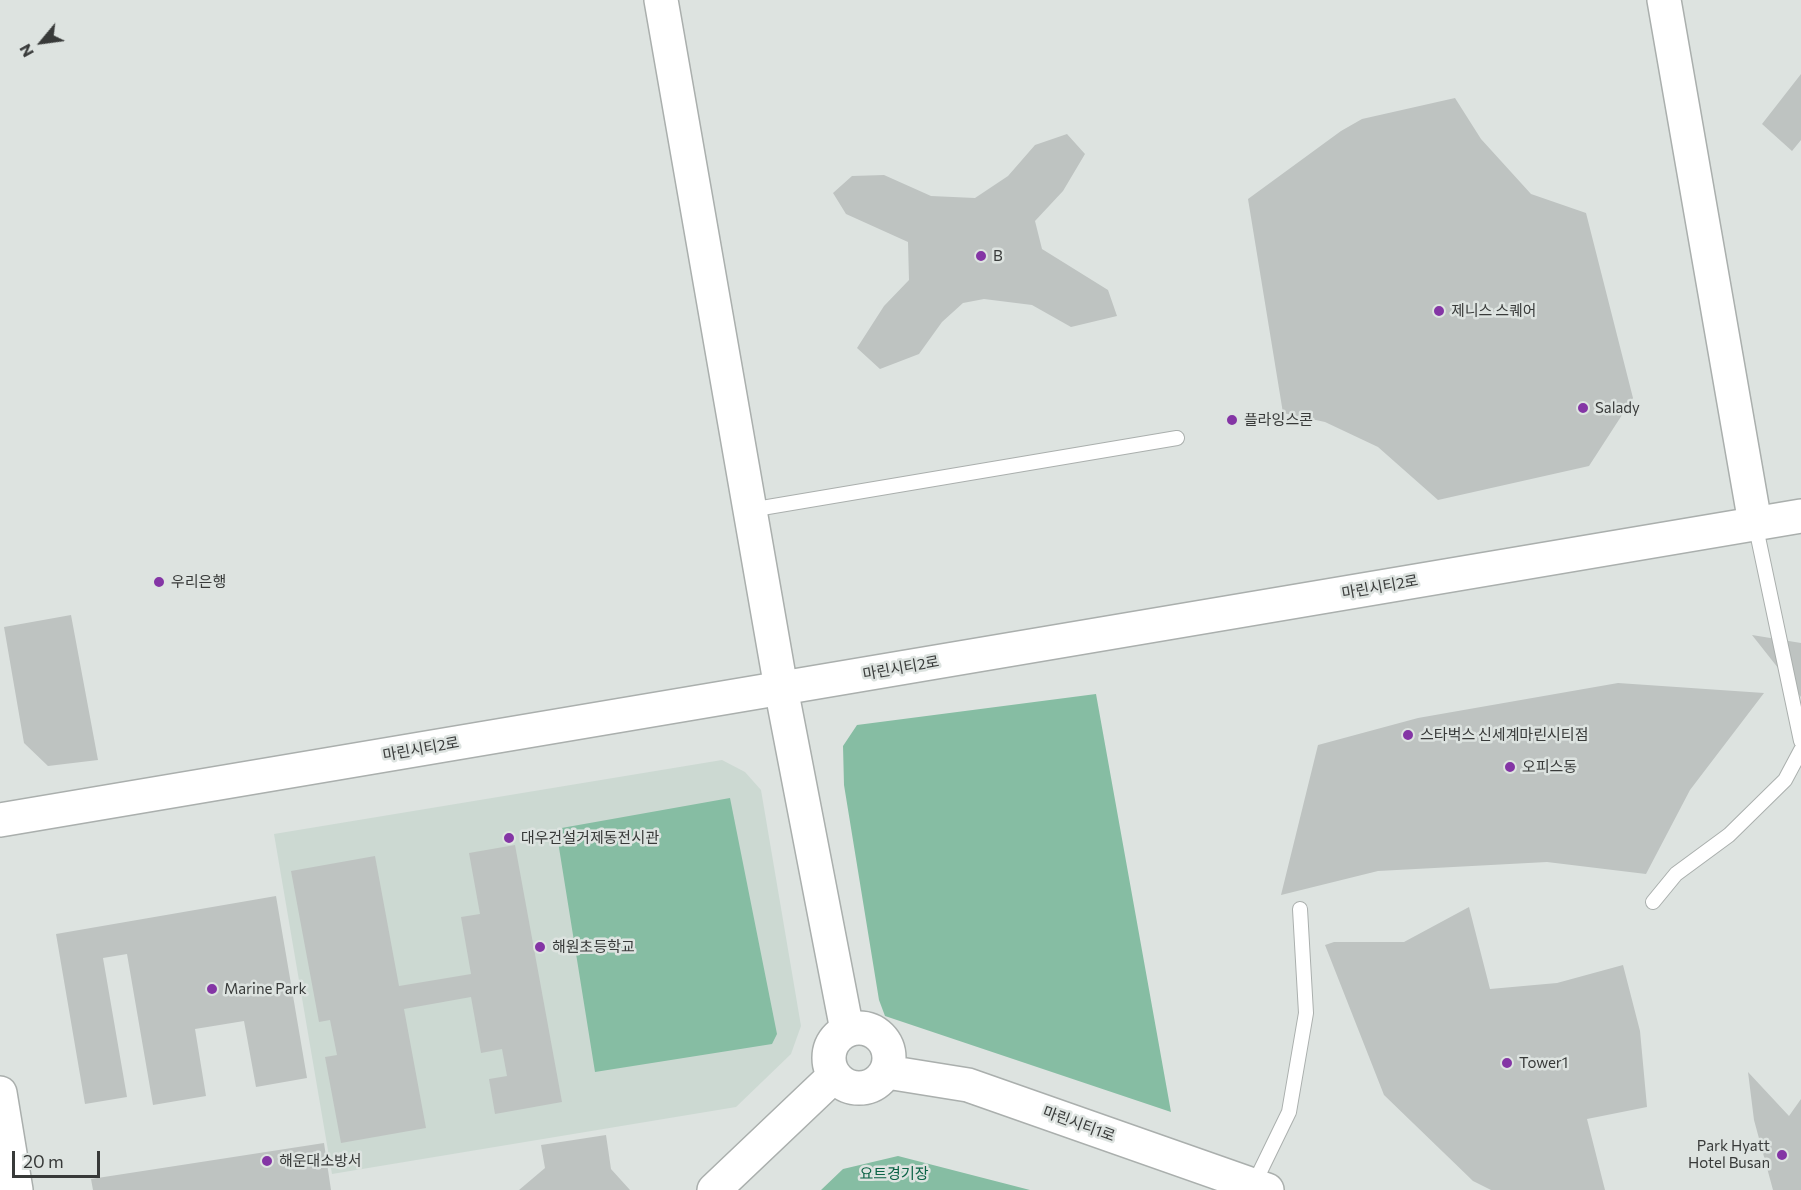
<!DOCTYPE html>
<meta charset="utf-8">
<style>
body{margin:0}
#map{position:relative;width:1801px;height:1190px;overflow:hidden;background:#dde3e0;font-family:Commissioner,sans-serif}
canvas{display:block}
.north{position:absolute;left:12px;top:12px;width:60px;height:60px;-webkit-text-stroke:4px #dde3e0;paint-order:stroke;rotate:241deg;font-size:16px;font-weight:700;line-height:24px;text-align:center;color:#383a39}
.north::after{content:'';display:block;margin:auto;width:21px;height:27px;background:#383a39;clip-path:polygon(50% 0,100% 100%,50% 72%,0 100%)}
.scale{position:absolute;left:12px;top:1151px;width:88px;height:27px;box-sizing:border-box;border:3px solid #383a39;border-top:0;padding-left:8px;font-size:18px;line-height:21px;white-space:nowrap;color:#383a39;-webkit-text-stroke:4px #dde3e0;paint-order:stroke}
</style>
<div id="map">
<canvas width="1801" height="1190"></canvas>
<div class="north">N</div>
<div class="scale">20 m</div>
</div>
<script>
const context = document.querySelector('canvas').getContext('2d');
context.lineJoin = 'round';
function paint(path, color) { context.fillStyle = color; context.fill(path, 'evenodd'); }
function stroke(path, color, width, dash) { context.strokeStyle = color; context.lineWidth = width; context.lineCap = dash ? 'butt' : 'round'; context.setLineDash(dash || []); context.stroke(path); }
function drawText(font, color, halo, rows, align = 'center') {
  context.font = font + ' Commissioner,"Noto Sans KR",sans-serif'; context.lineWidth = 5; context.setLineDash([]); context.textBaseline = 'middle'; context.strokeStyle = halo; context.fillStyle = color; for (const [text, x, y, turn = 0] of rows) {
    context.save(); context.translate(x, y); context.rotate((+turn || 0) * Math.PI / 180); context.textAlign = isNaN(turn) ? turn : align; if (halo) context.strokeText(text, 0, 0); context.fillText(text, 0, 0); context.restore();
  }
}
const built = new Path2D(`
 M 722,760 L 745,772 L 761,790 L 801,1026 L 791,1054 L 736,1107 L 332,1174 L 274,834 Z`);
const green = new Path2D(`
 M 1096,694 L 1171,1112 L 885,1016 L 879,1000 L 844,785 L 843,746 L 857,725 Z
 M 730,798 L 777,1034 L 772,1044 L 595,1072 L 556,829 Z
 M 898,1156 L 1030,1190 L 821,1190 L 843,1169 Z`);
const building = new Path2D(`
 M 1801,74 L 1801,140 L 1792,151 L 1762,124 Z
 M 1455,98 L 1481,139 L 1531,194 L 1586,213 L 1633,398 L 1589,466 L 1438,500 L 1378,447 L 1325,422 L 1283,413 L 1248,199 L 1341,131 L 1362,119 Z
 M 1067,134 L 1085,154 L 1063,191 L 1035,221 L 1042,249 L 1108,290 L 1117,316 L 1071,327 L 1032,305 L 984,299 L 963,303 L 942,322 L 919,354 L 880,369 L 857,348 L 884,306 L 909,280 L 908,242 L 846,214 L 833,193 L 852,176 L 884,175 L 931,196 L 975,198 L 1008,176 L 1035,145 Z
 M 71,615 L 98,760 L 48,766 L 24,743 L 4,627 Z
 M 1752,635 L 1801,643 L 1801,697 Z
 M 1618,683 L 1764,693 L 1690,790 L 1646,874 L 1547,862 L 1378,871 L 1281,895 L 1318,745 L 1418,718 Z
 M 515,845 L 562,1102 L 495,1114 L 489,1079 L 507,1076 L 502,1049 L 481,1053 L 471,997 L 404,1009 L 426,1128 L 341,1143 L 325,1057 L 337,1055 L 330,1020 L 319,1022 L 291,871 L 375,856 L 399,986 L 471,974 L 461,917 L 480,914 L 469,853 Z
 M 276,896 L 307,1078 L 256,1087 L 244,1021 L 195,1029 L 206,1096 L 153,1105 L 127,954 L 103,958 L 127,1097 L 85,1104 L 56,934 Z
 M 1469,907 L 1490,989 L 1557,983 L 1623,965 L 1640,1031 L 1647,1107 L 1587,1119 L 1605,1190 L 1491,1190 L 1473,1181 L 1384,1095 L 1325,945 L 1334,942 L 1404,942 Z
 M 1748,1072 L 1789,1116 L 1801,1099 L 1801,1190 L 1773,1190 L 1754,1120 Z
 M 606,1135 L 611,1169 L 630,1190 L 519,1190 L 545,1168 L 541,1145 Z
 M 324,1143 L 331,1190 L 93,1190 L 91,1179 Z`);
const service = new Path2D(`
 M 750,510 L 1177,438
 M 1755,523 L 1801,741
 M 1653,902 L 1676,874 L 1729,835 L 1785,780 L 1801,750
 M 1253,1186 L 1289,1112 L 1306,1013 L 1300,909`);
const tertiary = new Path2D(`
 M 661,0 L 781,688 L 847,1030
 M 1664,0 L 1755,523`);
const secondary = new Path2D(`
 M 0,820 L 1801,516
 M829 1058a30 30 0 1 1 60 0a30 30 0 1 1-60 0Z
 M 887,1072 L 968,1085 L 1267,1190
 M 0,1093 L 16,1190
 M 714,1190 L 834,1076`);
const markers = [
 [981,256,6,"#8435a5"],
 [1439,311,6,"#8435a5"],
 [1583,408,6,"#8435a5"],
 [1232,420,6,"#8435a5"],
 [159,582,6,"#8435a5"],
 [1408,735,6,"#8435a5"],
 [1510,767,6,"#8435a5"],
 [509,838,6,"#8435a5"],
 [540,947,6,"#8435a5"],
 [212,989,6,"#8435a5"],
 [1507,1063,6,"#8435a5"],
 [1782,1155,6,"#8435a5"],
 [267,1161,6,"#8435a5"]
];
const poiNames = [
 ["B",993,256],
 ["제니스 스퀘어",1451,311],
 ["Salady",1595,408],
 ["플라잉스콘",1244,420],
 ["우리은행",171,582],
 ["스타벅스 신세계마린시티점",1420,735],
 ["오피스동",1522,767],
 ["대우건설거제동전시관",521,838],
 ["해원초등학교",552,947],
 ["Marine Park",224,989],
 ["Tower1",1519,1063],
 ["Park Hyatt",1770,1146,"right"],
 ["Hotel Busan",1770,1163,"right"],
 ["해운대소방서",279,1161]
];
const streetNames = [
 ["마린시티2로",1380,587,-10],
 ["마린시티2로",901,668,-10],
 ["마린시티2로",421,749,-10],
 ["마린시티1로",1079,1124,20]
];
const parkNames = [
 ["요트경기장",894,1174]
];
paint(built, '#ccd9d2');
paint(green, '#86bda3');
paint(building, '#bec3c1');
stroke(service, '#aaafad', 16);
stroke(tertiary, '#aaafad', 36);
stroke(secondary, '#aaafad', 36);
stroke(service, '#fff', 14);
stroke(tertiary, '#fff', 33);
stroke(secondary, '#fff', 33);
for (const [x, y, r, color] of markers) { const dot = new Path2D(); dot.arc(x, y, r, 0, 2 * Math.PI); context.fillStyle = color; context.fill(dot); stroke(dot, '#dde3e0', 2); }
drawText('15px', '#383a39', '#dde3e0', poiNames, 'left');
drawText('15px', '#383a39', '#dde3e0', streetNames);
drawText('15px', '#0c6346', '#dde3e0', parkNames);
</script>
